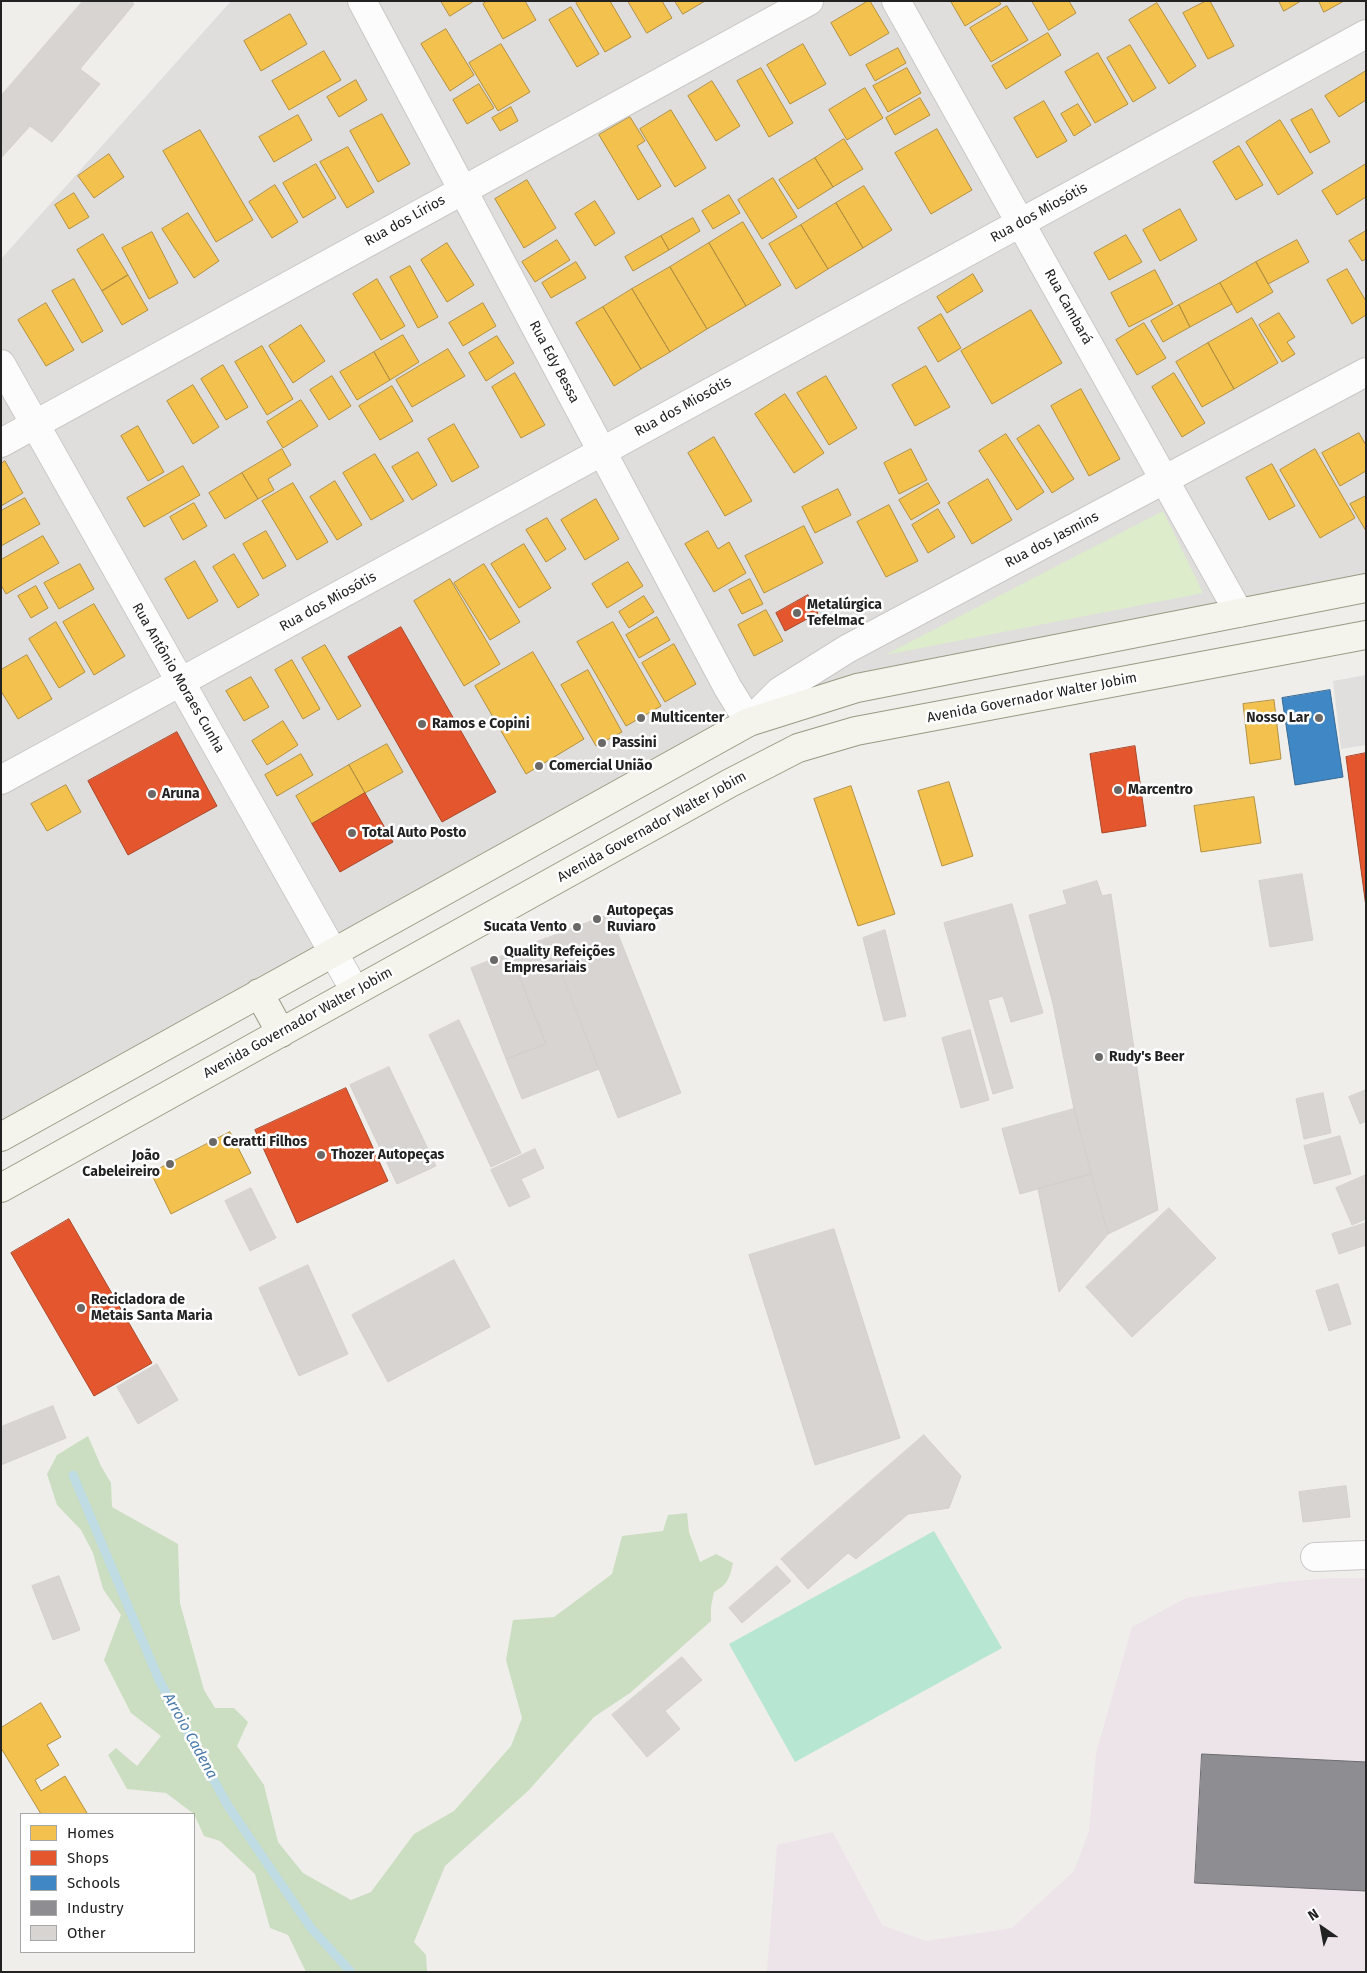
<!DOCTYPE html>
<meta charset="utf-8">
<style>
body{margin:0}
#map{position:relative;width:1367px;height:1973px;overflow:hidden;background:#f0eeeb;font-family:"Fira Sans",sans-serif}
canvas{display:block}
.frame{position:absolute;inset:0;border:2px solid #222;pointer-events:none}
.legend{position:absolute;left:20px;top:1813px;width:175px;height:140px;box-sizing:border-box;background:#fff;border:1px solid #a7a7a7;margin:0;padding:6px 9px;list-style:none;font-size:15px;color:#222}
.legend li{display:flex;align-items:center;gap:10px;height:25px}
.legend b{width:25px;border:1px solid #a7a7a7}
.north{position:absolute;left:1297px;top:1903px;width:50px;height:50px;-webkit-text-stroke:4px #fff;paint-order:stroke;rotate:327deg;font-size:14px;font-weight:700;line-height:20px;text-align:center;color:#222}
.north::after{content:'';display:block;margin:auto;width:18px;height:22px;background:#222;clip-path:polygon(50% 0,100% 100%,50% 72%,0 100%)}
</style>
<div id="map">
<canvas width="1367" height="1973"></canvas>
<div class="frame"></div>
<ul class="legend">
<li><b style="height:14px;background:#f2c14e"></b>Homes</li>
<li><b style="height:14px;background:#e4572e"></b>Shops</li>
<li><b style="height:14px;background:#3f88c5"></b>Schools</li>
<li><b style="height:14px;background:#8d8d92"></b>Industry</li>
<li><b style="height:14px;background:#d7d4d2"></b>Other</li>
</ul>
<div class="north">N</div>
</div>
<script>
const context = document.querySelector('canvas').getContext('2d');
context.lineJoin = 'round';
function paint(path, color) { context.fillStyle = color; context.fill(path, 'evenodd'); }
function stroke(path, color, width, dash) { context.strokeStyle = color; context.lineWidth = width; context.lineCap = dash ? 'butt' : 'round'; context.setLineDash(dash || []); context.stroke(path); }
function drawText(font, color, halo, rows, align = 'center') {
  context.font = font + ' "Fira Sans",sans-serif'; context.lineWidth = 5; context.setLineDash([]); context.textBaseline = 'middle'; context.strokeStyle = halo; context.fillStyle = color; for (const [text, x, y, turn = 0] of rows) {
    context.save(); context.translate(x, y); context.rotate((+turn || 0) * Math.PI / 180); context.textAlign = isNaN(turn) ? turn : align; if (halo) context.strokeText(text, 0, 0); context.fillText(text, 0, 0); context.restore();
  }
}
const residential = new Path2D(`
 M 231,1 L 1366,1 L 1366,588 L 749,722 L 1,1137 L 1,259 Z`);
const industrial = new Path2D(`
 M 1332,1578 L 1366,1578 L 1366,1972 L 767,1972 L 777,1845 L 833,1832 L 882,1925 L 926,1941 L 1012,1928 L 1074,1871 L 1089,1831 L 1096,1753 L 1132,1627 L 1186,1598 L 1281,1582 Z`);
const grass = new Path2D(`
 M 1163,511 L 1203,593 L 885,655 Z`);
const forest = new Path2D(`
 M 88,1436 L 101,1466 L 111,1483 L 112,1507 L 178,1544 L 180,1603 L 204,1690 L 215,1708 L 234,1708 L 248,1722 L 237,1746 L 264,1785 L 278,1842 L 303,1873 L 351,1900 L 371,1892 L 414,1834 L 454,1811 L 511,1746 L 522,1718 L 506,1660 L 513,1620 L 554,1617 L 612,1574 L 622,1536 L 663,1531 L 668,1515 L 687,1513 L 689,1532 L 700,1562 L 716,1554 L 733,1563 C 730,1578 727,1585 714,1592 L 711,1607 L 711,1621 L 630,1693 L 594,1717 L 529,1790 L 445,1866 L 414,1942 L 426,1955 L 427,1972 L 306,1972 L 288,1935 L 270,1928 L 255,1874 L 220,1841 L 204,1836 L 194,1814 L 166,1793 L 127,1789 L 108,1755 L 116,1748 L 137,1766 L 161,1736 L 131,1713 L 104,1660 L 121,1615 L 103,1589 L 93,1553 L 81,1530 L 57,1505 L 47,1474 L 57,1455 Z`);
const pitch = new Path2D(`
 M 934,1531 L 1002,1648 L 795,1762 L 729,1644 Z`);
const parking = new Path2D(`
 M 1366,675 L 1366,745 L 1341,749 L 1333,681 Z`);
const homes = new Path2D(`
 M 441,1 L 474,1 L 450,16 Z
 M 487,1 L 525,1 L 536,20 L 503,39 L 483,4 Z
 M 578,1 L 610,1 L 631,37 L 605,52 L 576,3 Z
 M 628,1 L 662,1 L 672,18 L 647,33 Z
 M 675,1 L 705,1 L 683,14 Z
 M 868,1 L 870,1 L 889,33 L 850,56 L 831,23 Z
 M 953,1 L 999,1 L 1001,4 L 965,26 L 951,2 Z
 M 1032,1 L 1069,1 L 1076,13 L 1049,30 Z
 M 1206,1 L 1210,1 L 1234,46 L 1208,59 L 1183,13 Z
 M 1279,1 L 1301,1 L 1284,11 Z
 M 1319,1 L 1344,1 L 1324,12 Z
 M 1157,3 L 1196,66 L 1169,84 L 1129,20 Z
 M 1007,6 L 1028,40 L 991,62 L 970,28 Z
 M 571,7 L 599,54 L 577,67 L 549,20 Z
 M 290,14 L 307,44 L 261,71 L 244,41 Z
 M 446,29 L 474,75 L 450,91 L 421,44 Z
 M 1048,33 L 1061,55 L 1006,89 L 992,66 Z
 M 501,44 L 530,92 L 498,111 L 469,63 Z
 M 803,44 L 826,84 L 790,104 L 767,65 Z
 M 1130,45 L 1156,88 L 1133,102 L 1107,58 Z
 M 898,48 L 906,63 L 875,81 L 866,65 Z
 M 324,51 L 341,80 L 289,110 L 272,81 Z
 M 1098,53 L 1128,104 L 1095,123 L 1065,72 Z
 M 761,68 L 793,123 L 769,137 L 737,81 Z
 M 907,68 L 921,93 L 888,112 L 873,86 Z
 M 1366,71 L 1366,100 L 1339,117 L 1325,96 Z
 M 356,80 L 367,100 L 339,117 L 327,97 Z
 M 712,81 L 740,126 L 716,141 L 688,96 Z
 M 479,84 L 494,108 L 467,124 L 453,100 Z
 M 865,88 L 883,118 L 847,140 L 829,110 Z
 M 920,98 L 930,115 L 895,135 L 886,118 Z
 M 1044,101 L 1067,141 L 1037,158 L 1014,118 Z
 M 1078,104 L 1091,125 L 1074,136 L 1061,114 Z
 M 511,107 L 518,121 L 500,131 L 492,118 Z
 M 1312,109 L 1330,142 L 1310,153 L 1291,120 Z
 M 671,110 L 706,168 L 675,187 L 640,129 Z
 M 382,114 L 410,164 L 378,182 L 350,131 Z
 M 298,115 L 312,140 L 274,162 L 259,137 Z
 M 630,117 L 645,141 L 637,146 L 661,186 L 638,200 L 599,135 Z
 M 1280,120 L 1313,173 L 1278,195 L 1246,142 Z
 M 937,129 L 972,190 L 931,214 L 895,153 Z
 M 200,130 L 253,220 L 216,242 L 163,151 Z
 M 844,139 L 863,169 L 833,187 L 815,158 Z
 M 1239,146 L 1263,185 L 1236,200 L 1213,162 Z
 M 348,147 L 374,192 L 347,208 L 320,162 Z
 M 109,154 L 124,177 L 94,198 L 78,176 Z
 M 815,158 L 833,187 L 798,209 L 779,180 Z
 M 316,164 L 336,198 L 303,218 L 283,183 Z
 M 1366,164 L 1366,197 L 1337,215 L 1322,191 Z
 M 773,178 L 797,217 L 762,239 L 738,200 Z
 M 527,180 L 556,228 L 524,248 L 495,199 Z
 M 275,185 L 298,222 L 272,238 L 249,202 Z
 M 864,186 L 892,230 L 863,248 L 836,203 Z
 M 74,193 L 89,217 L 69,229 L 55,205 Z
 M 729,195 L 740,213 L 713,229 L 702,211 Z
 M 595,201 L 615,233 L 595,246 L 575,214 Z
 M 836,203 L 863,248 L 828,269 L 801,225 Z
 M 1180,209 L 1197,240 L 1160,261 L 1143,230 Z
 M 188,213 L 219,261 L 194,278 L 162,229 Z
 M 693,218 L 700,231 L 669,250 L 661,236 Z
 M 743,222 L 781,285 L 746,306 L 709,243 Z
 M 801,225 L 828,269 L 796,289 L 769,244 Z
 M 1366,231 L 1366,259 L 1362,261 L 1349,241 Z
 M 152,232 L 178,283 L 149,299 L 122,248 Z
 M 103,234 L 128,275 L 102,291 L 77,250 Z
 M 1126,235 L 1142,262 L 1109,280 L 1094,253 Z
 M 661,236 L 669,250 L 633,271 L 625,257 Z
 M 557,240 L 570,260 L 535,282 L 522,262 Z
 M 1297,240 L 1309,262 L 1268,284 L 1256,262 Z
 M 447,243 L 474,285 L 447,302 L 421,260 Z
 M 709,243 L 746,306 L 707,329 L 670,267 Z
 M 576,262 L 586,278 L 551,298 L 542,283 Z
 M 1256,262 L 1273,292 L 1237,313 L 1220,283 Z
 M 410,266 L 438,317 L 418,328 L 390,277 Z
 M 670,267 L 707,329 L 670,352 L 632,289 Z
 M 1347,269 L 1366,301 L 1366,315 L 1352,324 L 1327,280 Z
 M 1155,270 L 1173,304 L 1129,327 L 1111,293 Z
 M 973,274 L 983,291 L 947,313 L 937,297 Z
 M 128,275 L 148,310 L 122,325 L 102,291 Z
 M 74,279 L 103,331 L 82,343 L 52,291 Z
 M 377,279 L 405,326 L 381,340 L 353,294 Z
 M 1220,283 L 1232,304 L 1190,327 L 1179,305 Z
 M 632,289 L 670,352 L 641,369 L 603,307 Z
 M 46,303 L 74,350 L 46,366 L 18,320 Z
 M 483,303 L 496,326 L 463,346 L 449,323 Z
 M 1179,305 L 1190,327 L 1163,342 L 1151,321 Z
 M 603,307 L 641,369 L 614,386 L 576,323 Z
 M 1031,310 L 1062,363 L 992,404 L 961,351 Z
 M 1279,313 L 1295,337 L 1287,342 L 1295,354 L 1282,362 L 1259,325 Z
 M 941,314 L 961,348 L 938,362 L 918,328 Z
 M 1252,318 L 1278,363 L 1234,389 L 1208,343 Z
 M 1144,323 L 1166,358 L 1137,375 L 1116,340 Z
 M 301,325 L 325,361 L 293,383 L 269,346 Z
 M 403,335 L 419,362 L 390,380 L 374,352 Z
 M 497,336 L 514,363 L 486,381 L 469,353 Z
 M 1208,343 L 1234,389 L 1202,407 L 1176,362 Z
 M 262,346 L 293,399 L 267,415 L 235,362 Z
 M 448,349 L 465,376 L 412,407 L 396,380 Z
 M 374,352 L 390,380 L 357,400 L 340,372 Z
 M 223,365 L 248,407 L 226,420 L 201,379 Z
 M 926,366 L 950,407 L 915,426 L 892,385 Z
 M 515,373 L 545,425 L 521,438 L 492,387 Z
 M 1174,373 L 1205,423 L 1182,437 L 1152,387 Z
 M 332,376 L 351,406 L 329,420 L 310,390 Z
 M 826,376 L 857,428 L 829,445 L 797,393 Z
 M 193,385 L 219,427 L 193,444 L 167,401 Z
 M 392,386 L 413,421 L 380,440 L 359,406 Z
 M 1081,389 L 1120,459 L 1089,476 L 1051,406 Z
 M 785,394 L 824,453 L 794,473 L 755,414 Z
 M 301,400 L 318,426 L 283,448 L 267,422 Z
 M 454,424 L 479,467 L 452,482 L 428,439 Z
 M 1039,425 L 1074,479 L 1052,493 L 1017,439 Z
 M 138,426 L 164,472 L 148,481 L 121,436 Z
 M 1359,433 L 1366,445 L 1366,471 L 1340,486 L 1322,453 Z
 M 1006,434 L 1044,492 L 1017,510 L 979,451 Z
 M 714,437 L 752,501 L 725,516 L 688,453 Z
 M 282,449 L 291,465 L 268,479 L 274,490 L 258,499 L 242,473 Z
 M 911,449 L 927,480 L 899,494 L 884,463 Z
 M 1315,449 L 1355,518 L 1320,538 L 1280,470 Z
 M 418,452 L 437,485 L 412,500 L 392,467 Z
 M 375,454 L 404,501 L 371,520 L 343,473 Z
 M 5,461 L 23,493 L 1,506 L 1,464 Z
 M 1272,464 L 1295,506 L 1269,520 L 1246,478 Z
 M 183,466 L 200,495 L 144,527 L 127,498 Z
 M 242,473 L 258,499 L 225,519 L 209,493 Z
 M 988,479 L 1012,520 L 972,544 L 948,503 Z
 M 335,481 L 362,525 L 337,540 L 310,497 Z
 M 293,483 L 328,542 L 297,560 L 262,501 Z
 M 928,483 L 940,503 L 911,520 L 899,500 Z
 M 838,489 L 851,515 L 815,533 L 802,507 Z
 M 1366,496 L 1366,531 L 1350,504 Z
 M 25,498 L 40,524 L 1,546 L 1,511 Z
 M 596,499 L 619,539 L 585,560 L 561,520 Z
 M 194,503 L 207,526 L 183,540 L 170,517 Z
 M 889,505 L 918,561 L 886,577 L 857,522 Z
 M 938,509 L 955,537 L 928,553 L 912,525 Z
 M 547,518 L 566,549 L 546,562 L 526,530 Z
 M 804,526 L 823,563 L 764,593 L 745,556 Z
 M 266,531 L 286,566 L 263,579 L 243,544 Z
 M 708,531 L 718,549 L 729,542 L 746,573 L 714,592 L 685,544 Z
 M 43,536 L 59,563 L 6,594 L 1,585 L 1,560 Z
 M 524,544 L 551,588 L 519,608 L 491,564 Z
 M 234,554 L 259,595 L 238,608 L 213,567 Z
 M 195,561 L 218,601 L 188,619 L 165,579 Z
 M 628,562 L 643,586 L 607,608 L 592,584 Z
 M 80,564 L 94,589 L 59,609 L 44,583 Z
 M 484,564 L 520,622 L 490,640 L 454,583 Z
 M 450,579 L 500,664 L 464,686 L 414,601 Z
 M 750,579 L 763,604 L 742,614 L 729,590 Z
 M 36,586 L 48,608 L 31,618 L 18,596 Z
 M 644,596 L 654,612 L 629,628 L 619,612 Z
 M 94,604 L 125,656 L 94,675 L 63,622 Z
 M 766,610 L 783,641 L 754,656 L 738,625 Z
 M 657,617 L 670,640 L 639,658 L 626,635 Z
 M 56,622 L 85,672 L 59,688 L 29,639 Z
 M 613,622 L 661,706 L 626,726 L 577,642 Z
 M 674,644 L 696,684 L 665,702 L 642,663 Z
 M 325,645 L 361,706 L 338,720 L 302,658 Z
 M 533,652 L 584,739 L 526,774 L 475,686 Z
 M 27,655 L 52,699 L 18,719 L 1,691 L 1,670 Z
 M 292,660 L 320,709 L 303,719 L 275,670 Z
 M 588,670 L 622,732 L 596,746 L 561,685 Z
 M 251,677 L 269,707 L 244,721 L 226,691 Z
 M 1274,700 L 1281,759 L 1250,764 L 1243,704 Z
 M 283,721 L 298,745 L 267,765 L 252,741 Z
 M 387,744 L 403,772 L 365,793 L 349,765 Z
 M 301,754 L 313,775 L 277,796 L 265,775 Z
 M 349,765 L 365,793 L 312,824 L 296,796 Z
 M 949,782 L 973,856 L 942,866 L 918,791 Z
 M 66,785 L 81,812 L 47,831 L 31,804 Z
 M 851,786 L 895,914 L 858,926 L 814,799 Z
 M 1254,797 L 1261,843 L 1201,852 L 1194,806 Z
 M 230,1132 L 251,1173 L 171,1214 L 151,1173 Z
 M 41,1703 L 61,1737 L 47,1745 L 59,1765 L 35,1780 L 41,1791 L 65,1776 L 87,1813 L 84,1814 L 41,1814 L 1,1748 L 1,1728 Z`);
const shops = new Path2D(`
 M 808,595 L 818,613 L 785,631 L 776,613 Z
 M 401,627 L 496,792 L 442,822 L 348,657 Z
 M 177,732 L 217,806 L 128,855 L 88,781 Z
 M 1135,746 L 1146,826 L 1102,833 L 1090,754 Z
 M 1366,753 L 1366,907 L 1346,757 Z
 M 365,793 L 393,842 L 340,872 L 312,824 Z
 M 346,1088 L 388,1181 L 297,1223 L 255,1130 Z
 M 69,1219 L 152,1363 L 94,1396 L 11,1253 Z`);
const schools = new Path2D(`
 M 1330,690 L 1343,777 L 1295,785 L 1282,698 Z`);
const industry = new Path2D(`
 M 1202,1754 L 1366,1762 L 1366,1891 L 1195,1883 Z`);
const stream = new Path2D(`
 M 73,1475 L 159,1680 L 228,1806 L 311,1928 L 351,1972`);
const building = new Path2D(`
 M 83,1 L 131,1 L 134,4 L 80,69 L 100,84 L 52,142 L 30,126 L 1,158 L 1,96 Z
 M 1302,874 L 1313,940 L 1270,947 L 1259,881 Z
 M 1097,881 L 1102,896 L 1111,894 L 1158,1210 L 1108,1234 L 1074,1109 L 1053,1004 L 1029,915 L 1067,904 L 1063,891 Z
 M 1012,904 L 1043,1013 L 1011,1022 L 1003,996 L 988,1000 L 1013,1088 L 993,1094 L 944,923 Z
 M 610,914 L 681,1093 L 618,1118 L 548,938 Z
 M 885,930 L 906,1016 L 884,1021 L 863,938 Z
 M 547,938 L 599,1069 L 522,1099 L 506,1059 L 546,1044 L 510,953 Z
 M 510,953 L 546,1044 L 506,1059 L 471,968 Z
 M 459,1020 L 521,1153 L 491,1167 L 429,1035 Z
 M 970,1030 L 989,1100 L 961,1108 L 942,1038 Z
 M 389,1067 L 436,1166 L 397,1184 L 350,1085 Z
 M 1366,1090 L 1366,1121 L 1360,1124 L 1349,1097 Z
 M 1323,1093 L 1331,1133 L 1304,1139 L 1296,1099 Z
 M 1074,1109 L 1091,1174 L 1020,1194 L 1002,1129 Z
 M 1340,1136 L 1351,1174 L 1314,1184 L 1304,1146 Z
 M 535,1149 L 544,1168 L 521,1179 L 530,1197 L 509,1207 L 491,1170 Z
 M 1091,1174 L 1108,1234 L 1059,1292 L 1038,1189 Z
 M 1366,1175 L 1366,1219 L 1352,1225 L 1336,1188 Z
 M 251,1188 L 276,1238 L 250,1251 L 225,1201 Z
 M 1169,1208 L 1216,1258 L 1132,1337 L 1086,1287 Z
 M 1366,1223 L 1366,1245 L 1339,1254 L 1332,1234 Z
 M 834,1229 L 900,1438 L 815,1465 L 749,1255 Z
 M 454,1260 L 490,1327 L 388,1382 L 352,1315 Z
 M 308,1265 L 348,1354 L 299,1376 L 259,1288 Z
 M 1338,1284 L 1351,1324 L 1329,1331 L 1316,1291 Z
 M 157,1364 L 178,1400 L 138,1424 L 117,1387 Z
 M 53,1406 L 66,1438 L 1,1465 L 1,1427 Z
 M 924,1435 L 961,1476 L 949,1508 L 908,1514 L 856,1559 L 848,1553 L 808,1589 L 781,1559 Z
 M 1346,1486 L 1350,1517 L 1303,1522 L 1299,1492 Z
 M 777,1566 L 791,1581 L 742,1623 L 729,1608 Z
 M 59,1576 L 80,1630 L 53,1640 L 32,1586 Z
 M 682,1657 L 702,1680 L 665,1711 L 680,1729 L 647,1757 L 612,1715 Z`);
const minor = new Path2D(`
 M 362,1 L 728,688 L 749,722 L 780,691 L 847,649 L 1366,372
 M 896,1 L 1239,613
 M 1,364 L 355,991
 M 1,443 L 809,1
 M 1,780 L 1366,34
 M 1315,1557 L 1366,1555`);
const secondary = new Path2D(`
 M 259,993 L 281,1033
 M 1,1137 L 749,722 L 857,688 L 1366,588
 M 1,1188 L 730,783 L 798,748 L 856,731 L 1366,635`);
const markers = [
 [797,613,5,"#6a6968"],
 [641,718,5,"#6a6968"],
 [1319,718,5,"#6a6968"],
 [422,724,5,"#6a6968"],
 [602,743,5,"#6a6968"],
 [539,766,5,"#6a6968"],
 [1118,790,5,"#6a6968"],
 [152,794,5,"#6a6968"],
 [352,833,5,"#6a6968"],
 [597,919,5,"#6a6968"],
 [577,927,5,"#6a6968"],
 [494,960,5,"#6a6968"],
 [1099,1057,5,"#6a6968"],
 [213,1142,5,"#6a6968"],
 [321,1155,5,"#6a6968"],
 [170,1164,5,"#6a6968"],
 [81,1308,5,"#6a6968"]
];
const streetNames = [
 ["Rua dos Miosótis",1039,213,-29],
 ["Rua dos Lírios",405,221,-29],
 ["Rua Cambará",1068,307,61],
 ["Rua Edy Bessa",554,362,62],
 ["Rua dos Miosótis",683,407,-29],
 ["Rua dos Jasmins",1052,540,-28],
 ["Rua dos Miosótis",328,602,-29],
 ["Rua Antônio Moraes Cunha",178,678,60],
 ["Avenida Governador Walter Jobim",1032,698,-11],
 ["Avenida Governador Walter Jobim",652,827,-29],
 ["Avenida Governador Walter Jobim",298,1023,-29]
];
const poiNames = [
 ["Metalúrgica",807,605],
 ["Tefelmac",807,621],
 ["Multicenter",651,718],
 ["Nosso Lar",1309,718,"right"],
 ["Ramos e Copini",432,724],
 ["Passini",612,743],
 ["Comercial União",549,766],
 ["Marcentro",1128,790],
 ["Aruna",162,794],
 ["Total Auto Posto",362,833],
 ["Autopeças",607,911],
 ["Ruviaro",607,927],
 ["Sucata Vento",567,927,"right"],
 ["Quality Refeições",504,952],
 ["Empresariais",504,968],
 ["Rudy's Beer",1109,1057],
 ["Ceratti Filhos",223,1142],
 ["Thozer Autopeças",331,1155],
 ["João",160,1156,"right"],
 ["Cabeleireiro",160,1172,"right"],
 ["Recicladora de",91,1300],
 ["Metais Santa Maria",91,1316]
];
const waterNames = [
 ["Arroio Cadena",190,1736,61]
];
paint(residential, '#dfdedc');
paint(industrial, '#ede4e9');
paint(grass, '#ddeccb');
paint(forest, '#cbdec1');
paint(pitch, '#b7e6d2');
paint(parking, '#e0dfde');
paint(homes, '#f2c14e');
stroke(homes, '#b49141', 1);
paint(shops, '#e4572e');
stroke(shops, '#aa472a', 1);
paint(schools, '#3f88c5');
stroke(schools, '#366994', 1);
paint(industry, '#8d8d92');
stroke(industry, '#6d6d70', 1);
stroke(stream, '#bfdbe3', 9);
paint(building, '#d7d4d2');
stroke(building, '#d3d0cc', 1);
stroke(minor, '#c9c8c7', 30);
stroke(secondary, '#999a82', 30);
stroke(minor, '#fdfcfc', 28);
stroke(secondary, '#f4f4ed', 28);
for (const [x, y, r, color] of markers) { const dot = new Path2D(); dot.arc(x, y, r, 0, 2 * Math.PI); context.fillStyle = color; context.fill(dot); stroke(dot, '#fff', 2); }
drawText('14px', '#222', '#fff', streetNames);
drawText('bold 14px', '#222', '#fff', poiNames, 'left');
drawText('italic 15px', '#4a7aab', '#fff', waterNames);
</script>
